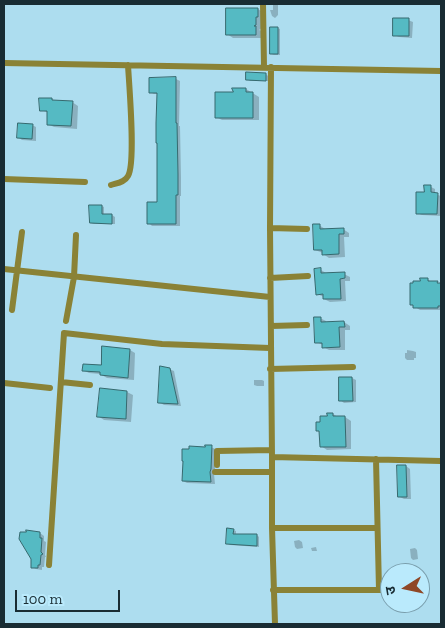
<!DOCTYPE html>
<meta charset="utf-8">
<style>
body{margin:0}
#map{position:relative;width:445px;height:628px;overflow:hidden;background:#adddef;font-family:"Zilla Slab","Noto Sans Devanagari",serif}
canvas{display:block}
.frame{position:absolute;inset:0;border:5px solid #192c33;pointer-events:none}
.north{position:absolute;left:380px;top:563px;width:50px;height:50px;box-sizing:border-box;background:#baeafc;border:1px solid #7a9eac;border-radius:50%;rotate:260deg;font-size:14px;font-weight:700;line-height:20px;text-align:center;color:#192c33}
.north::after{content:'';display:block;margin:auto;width:18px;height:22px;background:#8f4726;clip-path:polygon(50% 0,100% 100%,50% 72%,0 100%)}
.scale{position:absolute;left:15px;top:590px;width:105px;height:22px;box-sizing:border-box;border:2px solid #192c33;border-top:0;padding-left:6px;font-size:15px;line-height:18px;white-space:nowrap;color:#192c33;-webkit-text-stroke:4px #baeafc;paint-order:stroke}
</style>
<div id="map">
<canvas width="445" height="628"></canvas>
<div class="frame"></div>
<div class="north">उ</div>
<div class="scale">100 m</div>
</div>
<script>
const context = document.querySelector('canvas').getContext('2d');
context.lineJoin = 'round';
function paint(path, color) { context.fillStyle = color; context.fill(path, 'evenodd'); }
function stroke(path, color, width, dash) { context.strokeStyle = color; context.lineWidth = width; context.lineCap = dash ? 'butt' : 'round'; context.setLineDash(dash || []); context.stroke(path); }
const shadow = new Path2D(`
 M 273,5 L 278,5 L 278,15 L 275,18 L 272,16 L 270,10 L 273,10 Z
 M 258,9 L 264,13 L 262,28 L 259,30 L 262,31 L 262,38 L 233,38 L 227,34 Z
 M 408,20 L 413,22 L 412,38 L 399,37 L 394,35 Z
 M 278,28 L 280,29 L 280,55 L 274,55 L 271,54 Z
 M 266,74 L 268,76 L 268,81 L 250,81 L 248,79 Z
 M 176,79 L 180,81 L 179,126 L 180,126 L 181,177 L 181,196 L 180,196 L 180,226 L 152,226 L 149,223 L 158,203 L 158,94 L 154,94 L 150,92 Z
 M 246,89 L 259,97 L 259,120 L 222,120 L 216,117 L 234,94 Z
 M 52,99 L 57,102 L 72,102 L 78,106 L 77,129 L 54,127 L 48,124 L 49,113 L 41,110 Z
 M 32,125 L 36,127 L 36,141 L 22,140 L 18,137 Z
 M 431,187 L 435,189 L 435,194 L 441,196 L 441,216 L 422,215 L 417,213 L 425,194 Z
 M 102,206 L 104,207 L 104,215 L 112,215 L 115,217 L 115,224 L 94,224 L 91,223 Z
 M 319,225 L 325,229 L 325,230 L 343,229 L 349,233 L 349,237 L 344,237 L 345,257 L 329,258 L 323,254 L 323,253 L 315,250 Z
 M 321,270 L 326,273 L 344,274 L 350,277 L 350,281 L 345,281 L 346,301 L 330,302 L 324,299 L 324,297 L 317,294 Z
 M 427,279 L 433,283 L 437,283 L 441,285 L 441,310 L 420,310 L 415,307 Z
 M 320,318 L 326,321 L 326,323 L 344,322 L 350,326 L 350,330 L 345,330 L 345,350 L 329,350 L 323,347 L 323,345 L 316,342 Z
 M 130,350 L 135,353 L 134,380 L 107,378 L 100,374 L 89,373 L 83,370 L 102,367 Z
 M 407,350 L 413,351 L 416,352 L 416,358 L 414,358 L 414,360 L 407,360 L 405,358 L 405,353 L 407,353 Z
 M 169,369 L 174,371 L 181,406 L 164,405 L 159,402 Z
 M 340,378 L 352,378 L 356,380 L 356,402 L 344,403 L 340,400 Z
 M 254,380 L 262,380 L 264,381 L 264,386 L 257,386 L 254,385 Z
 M 127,392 L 133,395 L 131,422 L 104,420 L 98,416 Z
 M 333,414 L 338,417 L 345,417 L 351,421 L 351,449 L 327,450 L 321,446 L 321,432 L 318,430 Z
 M 211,447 L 215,449 L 215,471 L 214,474 L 215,484 L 187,483 L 183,481 L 207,448 Z
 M 406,466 L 410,469 L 411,499 L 404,499 L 400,497 Z
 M 233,530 L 236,531 L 236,535 L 257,535 L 259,537 L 259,547 L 230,545 L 227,543 Z
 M 40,533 L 44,536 L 44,541 L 46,542 L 45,555 L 46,557 L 45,557 L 44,567 L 42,567 L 42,570 L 36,569 L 32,567 Z
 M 299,540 L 302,542 L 303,548 L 297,549 L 295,547 L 294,541 Z
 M 316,547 L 317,551 L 312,551 L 311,548 Z
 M 415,548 L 417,550 L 418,559 L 413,560 L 411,558 L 410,549 Z`);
const building = new Path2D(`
 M 226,8 L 258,8 L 258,17 L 256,17 L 256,25 L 254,26 L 256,26 L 256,35 L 226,35 Z
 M 393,18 L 409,18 L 409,36 L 393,36 Z
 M 270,27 L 278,27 L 278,54 L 270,54 Z
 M 246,72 L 266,73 L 266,81 L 246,80 Z
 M 176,77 L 176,123 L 177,123 L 178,174 L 178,195 L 176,195 L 176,224 L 147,224 L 147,202 L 157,202 L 157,143 L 156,143 L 156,123 L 157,93 L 149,93 L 149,78 Z
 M 232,88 L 246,88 L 246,92 L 253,92 L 253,118 L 215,118 L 215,92 L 233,92 Z
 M 39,98 L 52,98 L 52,100 L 73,101 L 71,126 L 47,125 L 47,111 L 40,111 Z
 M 18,123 L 33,124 L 32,139 L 17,138 Z
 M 424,185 L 431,185 L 431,192 L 438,193 L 437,214 L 416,214 L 416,192 L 424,192 Z
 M 89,205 L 102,205 L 102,214 L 112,214 L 112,224 L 90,223 Z
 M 313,224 L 320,224 L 320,229 L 344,228 L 344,234 L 339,234 L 339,254 L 322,255 L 322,250 L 314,250 Z
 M 321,268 L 321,273 L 345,272 L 345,278 L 340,279 L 341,299 L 323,299 L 323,294 L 316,295 L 314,269 Z
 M 420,278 L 428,278 L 428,281 L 438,281 L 437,283 L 441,283 L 441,306 L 438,306 L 438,308 L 413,308 L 413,305 L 410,305 L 410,283 L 413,283 L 413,281 L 420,281 Z
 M 314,317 L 321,317 L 321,322 L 344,321 L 345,327 L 339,327 L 340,347 L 322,348 L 322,343 L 315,343 Z
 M 102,346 L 130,349 L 128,378 L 100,375 L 100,372 L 82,371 L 83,364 L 101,365 Z
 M 160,366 L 170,368 L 178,404 L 158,403 Z
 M 339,377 L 352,377 L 353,401 L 339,401 Z
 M 100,388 L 127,391 L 126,419 L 97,417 Z
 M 327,413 L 333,413 L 333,416 L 345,416 L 346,447 L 320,447 L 319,431 L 316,431 L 316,422 L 320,422 L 320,416 L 327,416 Z
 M 205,445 L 212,445 L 211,469 L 210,472 L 211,482 L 182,481 L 183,461 L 182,461 L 182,449 L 189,449 L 189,446 L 205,447 Z
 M 397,465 L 406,465 L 407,497 L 398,497 Z
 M 227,528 L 234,529 L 233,534 L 257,534 L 257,546 L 226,544 Z
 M 26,530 L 40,532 L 40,538 L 42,538 L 41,552 L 43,554 L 41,555 L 40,565 L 38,565 L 38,568 L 31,568 L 31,559 L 19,539 L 20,532 L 26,532 Z`);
const minor = new Path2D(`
 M 263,4 L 264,67
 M 4,63 L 441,71
 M 271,67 L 270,228 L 272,457 L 441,461
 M 4,179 L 85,182
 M 111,185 C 117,183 125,182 128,176 C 136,163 129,84 128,65
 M 270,228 L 307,229
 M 4,269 L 270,297
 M 270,278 L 308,276
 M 12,310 L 22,232
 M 66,321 L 74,277 L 76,235
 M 271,326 L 307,325
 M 270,369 L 353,367
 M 61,382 L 90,385
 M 4,383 L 50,388
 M 272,457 L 272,528 L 275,624
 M 376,459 L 379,590
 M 217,465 L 217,451 L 272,450
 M 215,472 L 272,472
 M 272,528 L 377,528
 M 49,565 L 64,333 L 162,344 L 270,348
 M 273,590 L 390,590`);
paint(shadow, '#0003');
paint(building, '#55bac3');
stroke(building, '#36696e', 1);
stroke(minor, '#8a8236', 6);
</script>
